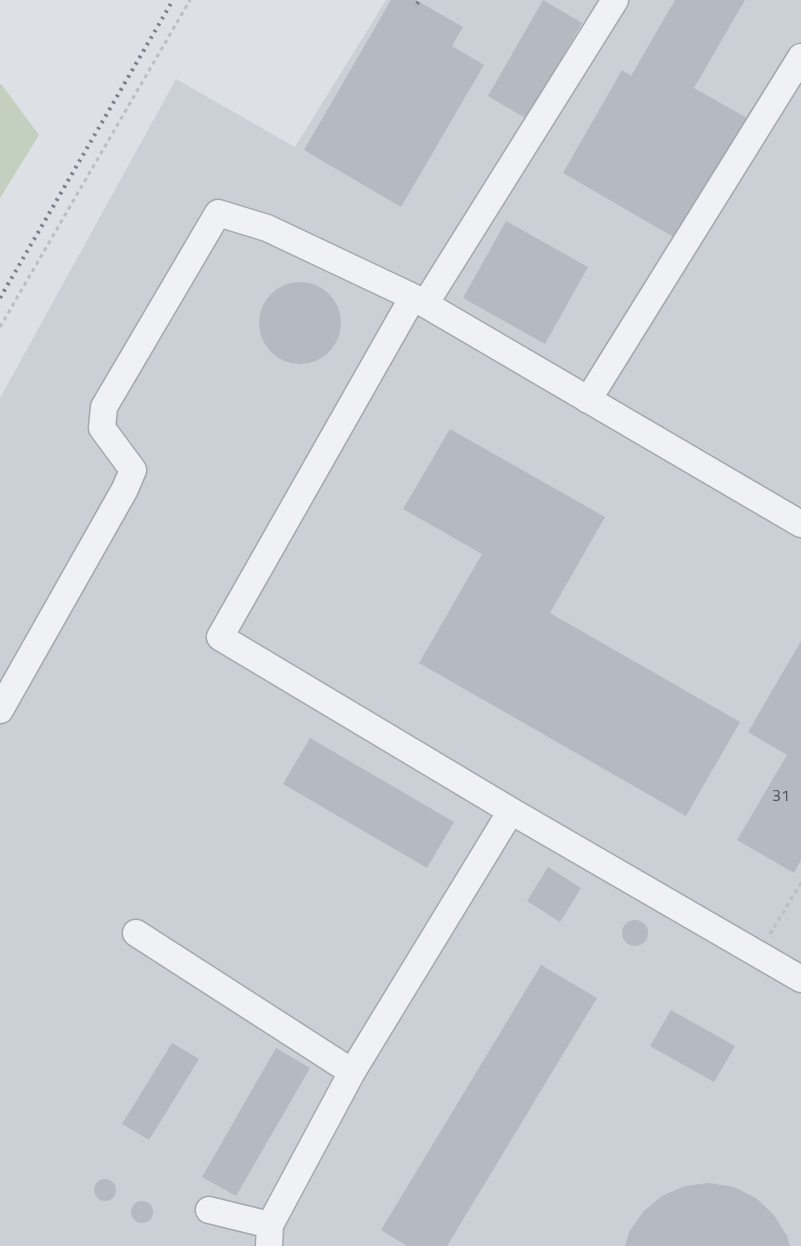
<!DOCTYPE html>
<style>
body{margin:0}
canvas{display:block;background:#dde1e6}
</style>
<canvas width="801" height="1246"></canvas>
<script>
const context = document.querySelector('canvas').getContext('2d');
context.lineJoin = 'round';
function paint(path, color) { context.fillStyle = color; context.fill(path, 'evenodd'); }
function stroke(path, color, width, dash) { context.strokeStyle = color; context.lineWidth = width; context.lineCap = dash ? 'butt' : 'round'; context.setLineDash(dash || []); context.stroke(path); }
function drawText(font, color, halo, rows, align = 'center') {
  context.font = font + ' "Titillium Web",sans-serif'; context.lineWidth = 5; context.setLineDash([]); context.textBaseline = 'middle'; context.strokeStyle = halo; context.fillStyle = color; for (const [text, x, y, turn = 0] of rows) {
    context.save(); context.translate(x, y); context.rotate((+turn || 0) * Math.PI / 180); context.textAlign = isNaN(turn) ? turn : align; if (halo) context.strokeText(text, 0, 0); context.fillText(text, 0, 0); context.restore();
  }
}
const built = new Path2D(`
 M 386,0 L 801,0 L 801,1246 L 0,1246 L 0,398 L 176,79 L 295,147 Z`);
const green = new Path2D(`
 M 0,84 L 2,85 L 39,135 L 0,198 Z`);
const building = new Path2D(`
 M 391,0 L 416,0 L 463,27 L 452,46 L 484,65 L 401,207 L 304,150 Z
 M 543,0 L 582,23 L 527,119 L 488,96 Z
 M 675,0 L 745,0 L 694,88 L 747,118 L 677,239 L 563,173 L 622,70 L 631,76 Z
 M 506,221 L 588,267 L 545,344 L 463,298 Z
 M259 323a41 41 0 1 1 82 0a41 41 0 1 1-82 0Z
 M 450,429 L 605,517 L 550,613 L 740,722 L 686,816 L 419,663 L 482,554 L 403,509 Z
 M 801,641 L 801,860 L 794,873 L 737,840 L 787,755 L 748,732 Z
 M 310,738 L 454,822 L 427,868 L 283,784 Z
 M 548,867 L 581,888 L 560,922 L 527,901 Z
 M622 933a13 13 0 1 1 26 0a13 13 0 1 1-26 0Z
 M 541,965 L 597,998 L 447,1246 L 407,1246 L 381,1230 Z
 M 671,1010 L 735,1046 L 714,1082 L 650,1046 Z
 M 172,1043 L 199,1059 L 149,1140 L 122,1124 Z
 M 276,1048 L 310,1068 L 236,1196 L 202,1177 Z
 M94 1190a11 11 0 1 1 22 0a11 11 0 1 1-22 0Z
 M 709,1183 L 734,1187 L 756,1198 L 774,1215 L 787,1236 L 790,1246 L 625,1246 L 629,1232 L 643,1212 L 662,1196 L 685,1186 Z
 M131 1212a11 11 0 1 1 22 0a11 11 0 1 1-22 0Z`);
const path = new Path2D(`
 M 0,327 L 190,0
 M 770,934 L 801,883`);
const minor = new Path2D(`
 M 425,304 L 615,0
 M 588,400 L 801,57
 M 801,524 L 413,297 L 220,637 L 511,811 L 801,979
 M 0,710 L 125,489 L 133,470 L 102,428 L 104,407 L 218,213 L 267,228 L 413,297
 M 136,933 L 352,1072
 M 209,1210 L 270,1225
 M 269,1246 L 270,1225 L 352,1072 L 511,811`);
const rail = new Path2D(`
 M 417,4 L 419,0
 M 0,298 L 173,0`);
const numberNames = [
 ["31",781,797]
];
paint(built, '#cbd0d7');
paint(green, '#c3cfbf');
paint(building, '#b5bac2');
stroke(minor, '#a3a8af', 29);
stroke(path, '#bbbfc4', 3, [4, 4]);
stroke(minor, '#eff1f4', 26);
stroke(rail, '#78818e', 4, [2.5, 5]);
drawText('16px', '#4b525d', null, numberNames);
</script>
